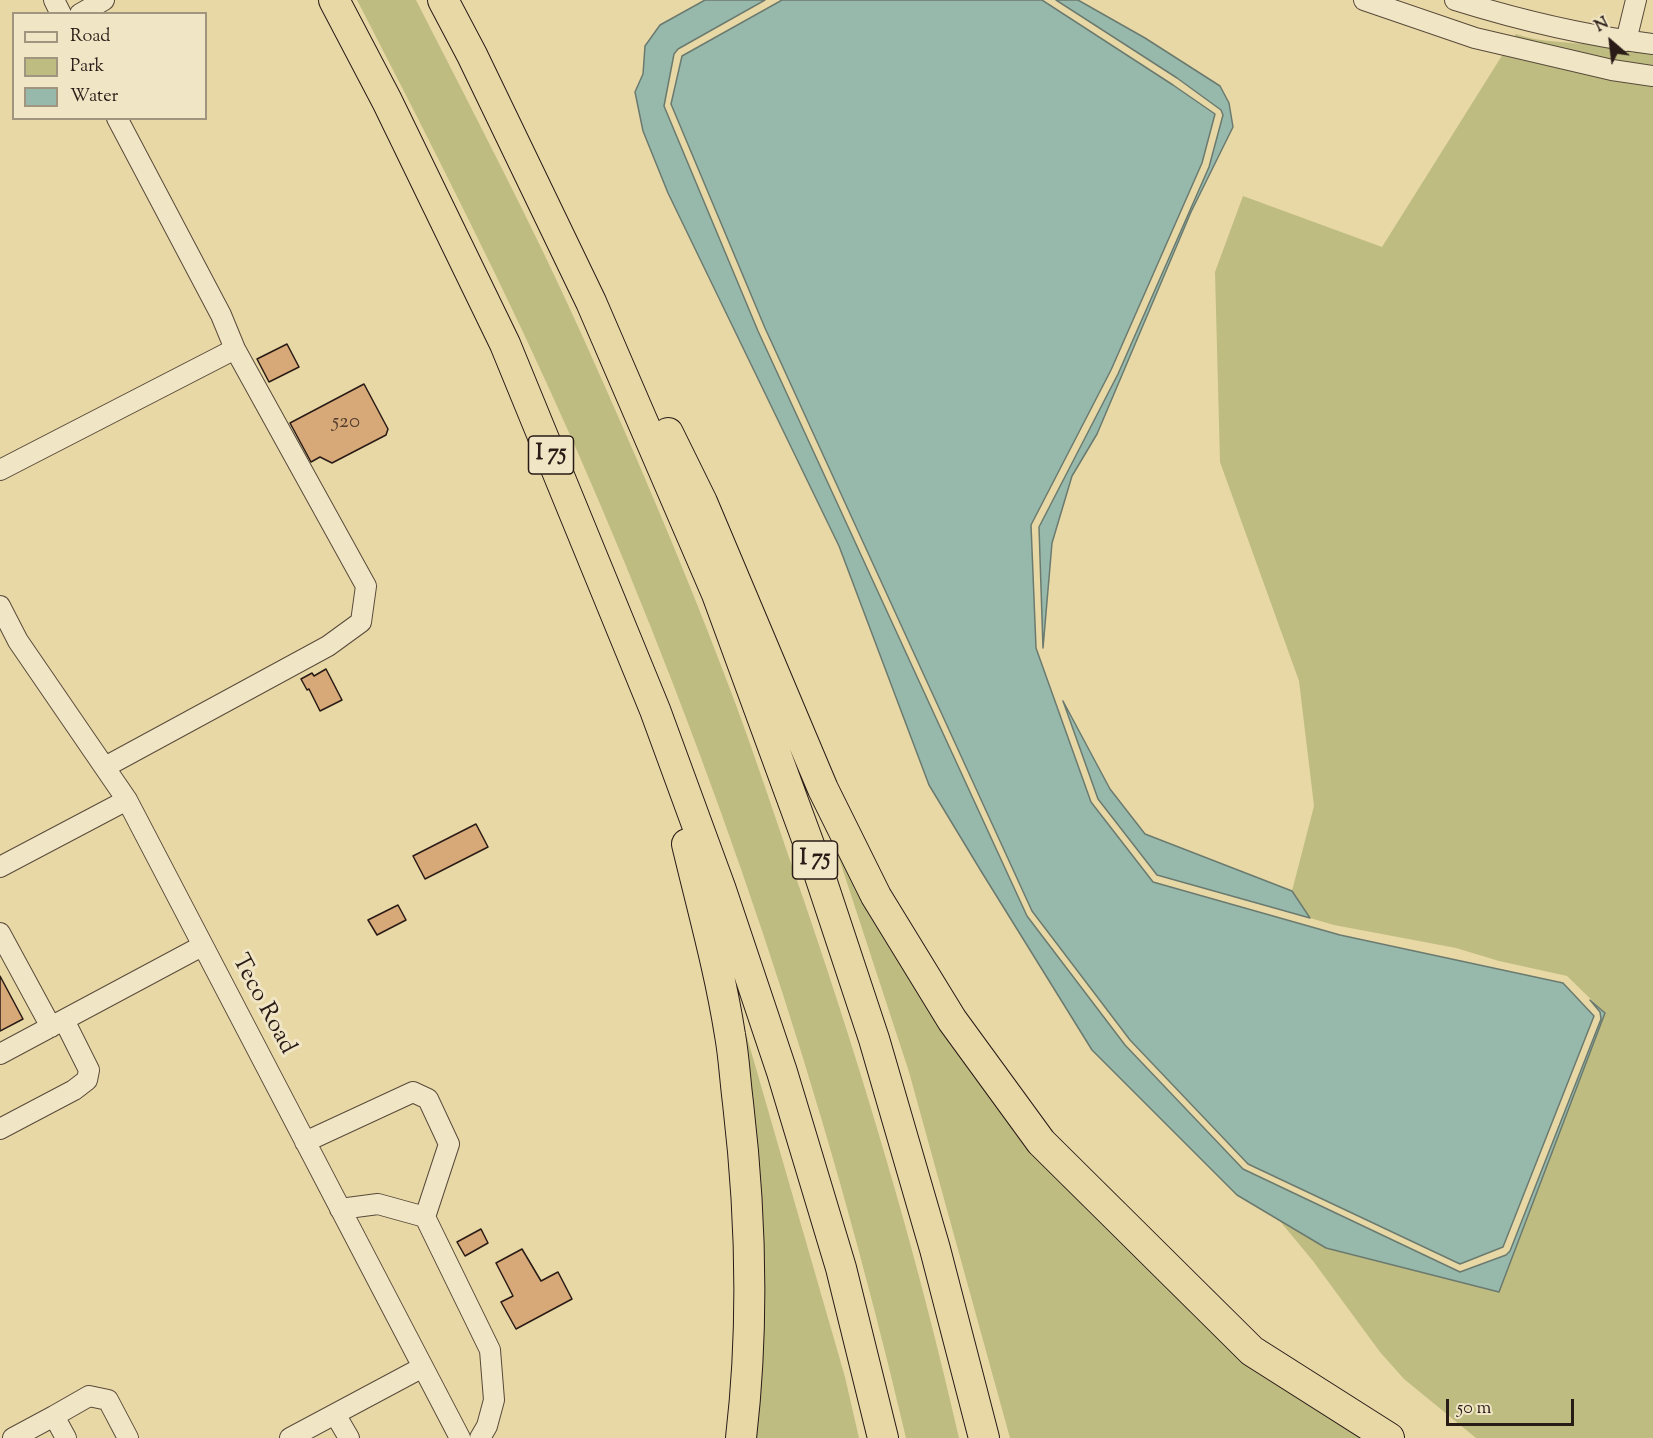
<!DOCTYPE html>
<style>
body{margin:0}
#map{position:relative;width:1653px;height:1438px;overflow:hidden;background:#e8d8a6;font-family:"Sorts Mill Goudy",serif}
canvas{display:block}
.legend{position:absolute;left:12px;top:12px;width:195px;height:108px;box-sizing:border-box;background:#f0e6c5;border:2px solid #a0957f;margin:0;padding:8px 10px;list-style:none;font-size:18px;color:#291b16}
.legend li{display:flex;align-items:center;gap:12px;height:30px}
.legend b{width:30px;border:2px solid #a0957f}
.north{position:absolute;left:1581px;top:12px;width:60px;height:60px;-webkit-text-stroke:4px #f0e6c5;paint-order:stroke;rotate:332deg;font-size:16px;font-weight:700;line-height:24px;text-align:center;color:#291b16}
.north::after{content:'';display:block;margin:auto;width:21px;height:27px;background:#291b16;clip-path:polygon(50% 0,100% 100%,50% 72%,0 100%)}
.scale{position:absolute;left:1446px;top:1399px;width:128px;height:27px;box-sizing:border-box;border:3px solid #291b16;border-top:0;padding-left:8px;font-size:18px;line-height:21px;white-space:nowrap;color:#291b16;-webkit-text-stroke:4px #f0e6c5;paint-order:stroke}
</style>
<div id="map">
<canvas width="1653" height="1438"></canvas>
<ul class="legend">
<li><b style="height:8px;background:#f0e6c5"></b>Road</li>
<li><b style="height:16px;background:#bebc81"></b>Park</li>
<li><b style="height:16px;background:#97b9ab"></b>Water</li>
</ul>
<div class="north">N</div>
<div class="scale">50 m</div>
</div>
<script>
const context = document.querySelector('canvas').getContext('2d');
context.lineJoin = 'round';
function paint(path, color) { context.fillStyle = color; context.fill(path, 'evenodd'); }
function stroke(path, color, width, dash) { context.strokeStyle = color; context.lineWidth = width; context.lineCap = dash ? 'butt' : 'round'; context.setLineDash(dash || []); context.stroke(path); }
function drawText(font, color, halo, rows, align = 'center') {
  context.font = font + ' "Sorts Mill Goudy",serif'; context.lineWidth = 6; context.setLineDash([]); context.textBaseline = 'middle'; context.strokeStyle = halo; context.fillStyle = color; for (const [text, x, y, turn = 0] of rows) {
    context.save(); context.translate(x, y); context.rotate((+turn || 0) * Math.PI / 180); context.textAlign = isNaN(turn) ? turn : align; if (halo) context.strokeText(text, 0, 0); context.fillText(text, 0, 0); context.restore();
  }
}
const green = new Path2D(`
 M 357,0 L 416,0 C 472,110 530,220 581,333 C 632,446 681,560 725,676 C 749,738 770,802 792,866 C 857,1053 915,1244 959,1438 L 906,1438 C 827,1099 715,765 575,446 C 508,294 433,147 357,0 Z
 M 1516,34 C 1554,47 1595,39 1633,53 L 1633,51 L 1653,54 L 1653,66 L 1612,61 L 1514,37 Z
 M 1503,54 L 1611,80 L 1653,85 L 1653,1438 L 1476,1438 L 1404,1379 L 1380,1352 L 1313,1261 L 1279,1220 L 1326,1248 L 1499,1291 L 1605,1013 L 1567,976 L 1499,961 L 1456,948 L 1334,925 L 1310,918 L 1292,891 L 1314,806 L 1299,681 L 1220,462 L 1215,272 L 1243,196 L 1382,247 Z
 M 835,846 L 1035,1144 L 1370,1438 L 1010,1438 L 909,1072 Z
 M 736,999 L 845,1377 L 859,1438 L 747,1438 Z`);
const water = new Path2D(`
 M 705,0 L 765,0 L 678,49 L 674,54 L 664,106 L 758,331 L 1027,916 L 1125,1045 L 1243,1169 L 1460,1272 L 1506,1255 L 1510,1251 L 1601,1019 L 1600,1012 L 1590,1000 L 1605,1013 L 1499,1292 L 1326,1248 L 1237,1195 L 1092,1050 L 981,871 L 929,785 L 839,546 L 668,193 L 643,131 L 635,92 L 643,74 L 645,46 L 660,25 Z
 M 782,0 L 1042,0 L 1173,85 L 1215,114 L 1202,163 L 1111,370 L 1031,525 L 1036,648 L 1091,802 L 1153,882 L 1340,935 L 1563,983 L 1594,1016 L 1503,1247 L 1460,1264 L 1248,1164 L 1130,1040 L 1032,911 L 765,328 L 671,104 L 682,56 Z
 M 1056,0 L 1078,0 L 1145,38 L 1220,86 L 1229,103 L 1233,127 L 1191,212 L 1097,434 L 1072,476 L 1052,543 L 1043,648 L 1039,527 L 1118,374 L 1209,167 L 1223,115 L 1221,110 L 1177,78 Z
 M 1063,701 L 1110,789 L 1145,834 L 1292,891 L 1310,918 L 1157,875 L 1098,799 Z`);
const building = new Path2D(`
 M 287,344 L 299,367 L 269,382 L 257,359 Z
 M 364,384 L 388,429 L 386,435 L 332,463 L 320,457 L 311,462 L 290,423 Z
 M 326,669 L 342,700 L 320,711 L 309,689 L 307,690 L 301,679 L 312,673 L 314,676 Z
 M 476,824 L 488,847 L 425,879 L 413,856 Z
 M 398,905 L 406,920 L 377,935 L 368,920 Z
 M 0,976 L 23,1019 L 0,1031 Z
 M 481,1229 L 488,1243 L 465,1256 L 457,1242 Z
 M 522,1249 L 541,1281 L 558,1272 L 572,1299 L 516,1329 L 501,1302 L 513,1296 L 496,1263 Z`);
const minor = new Path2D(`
 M 54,0 L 61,14
 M 1364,0 L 1475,38 L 1612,70 L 1653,76
 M 1455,0 C 1519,20 1587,36 1653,44
 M 80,14 L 104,0
 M 1626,41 L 1636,0
 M 0,470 L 235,349
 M 0,606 L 18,641 L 127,800 L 460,1438
 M 105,767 L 328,646 L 361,622 L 366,586 L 235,349 L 221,315 L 117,118
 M 0,867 L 127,800
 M 0,933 L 51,1027
 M 0,1054 L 202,946
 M 0,1129 L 74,1090 L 87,1080 L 89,1070 L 64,1020
 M 305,1142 L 413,1092 L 428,1099 L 449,1144 L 425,1217 L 490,1350 L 494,1400 L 487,1426 L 480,1438
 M 340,1209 L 378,1204 L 425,1217
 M 54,1416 L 89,1396 L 108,1400 L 128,1438
 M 13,1438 L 54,1416 L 66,1438
 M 290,1438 L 335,1414
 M 349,1438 L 335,1414 L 423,1367`);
const highway = new Path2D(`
 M 334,0 L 387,101 L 505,344 L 655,710 L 721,890 L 782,1072 L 841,1268 L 883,1438
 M 443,0 L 472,55 L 591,302 L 717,594 L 815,861 L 874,1039 L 935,1249 L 984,1438
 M 668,433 L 702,502 L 823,789 L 876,896 L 952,1020 L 1041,1142 L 1252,1351 L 1389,1438
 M 687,844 C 702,907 720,971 730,1035 C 734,1057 735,1080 738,1103 C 751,1214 754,1327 741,1438`);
const numberNames = [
 ["520",346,423]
];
const shields = [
 [551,455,45],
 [815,860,45]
];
const shieldNames = [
 ["I 75",551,455],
 ["I 75",815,860]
];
const streetNames = [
 ["Teco Road",262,1005,62]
];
paint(green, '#bebc81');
paint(water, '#97b9ab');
stroke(water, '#6b7a6f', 1.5);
paint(building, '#d7a878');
stroke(building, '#291b16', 1.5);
stroke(minor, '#594a3a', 22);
stroke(highway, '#291b16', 32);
stroke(minor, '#f0e6c5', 20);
stroke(highway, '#e8d8a6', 30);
drawText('21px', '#543e2e', null, numberNames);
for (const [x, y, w] of shields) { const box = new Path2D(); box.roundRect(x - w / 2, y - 19, w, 38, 4.5); context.fillStyle = '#f0e6c5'; context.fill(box); stroke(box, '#291b16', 1.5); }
drawText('bold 22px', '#291b16', null, shieldNames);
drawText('24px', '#291b16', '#f0e6c5', streetNames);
</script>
